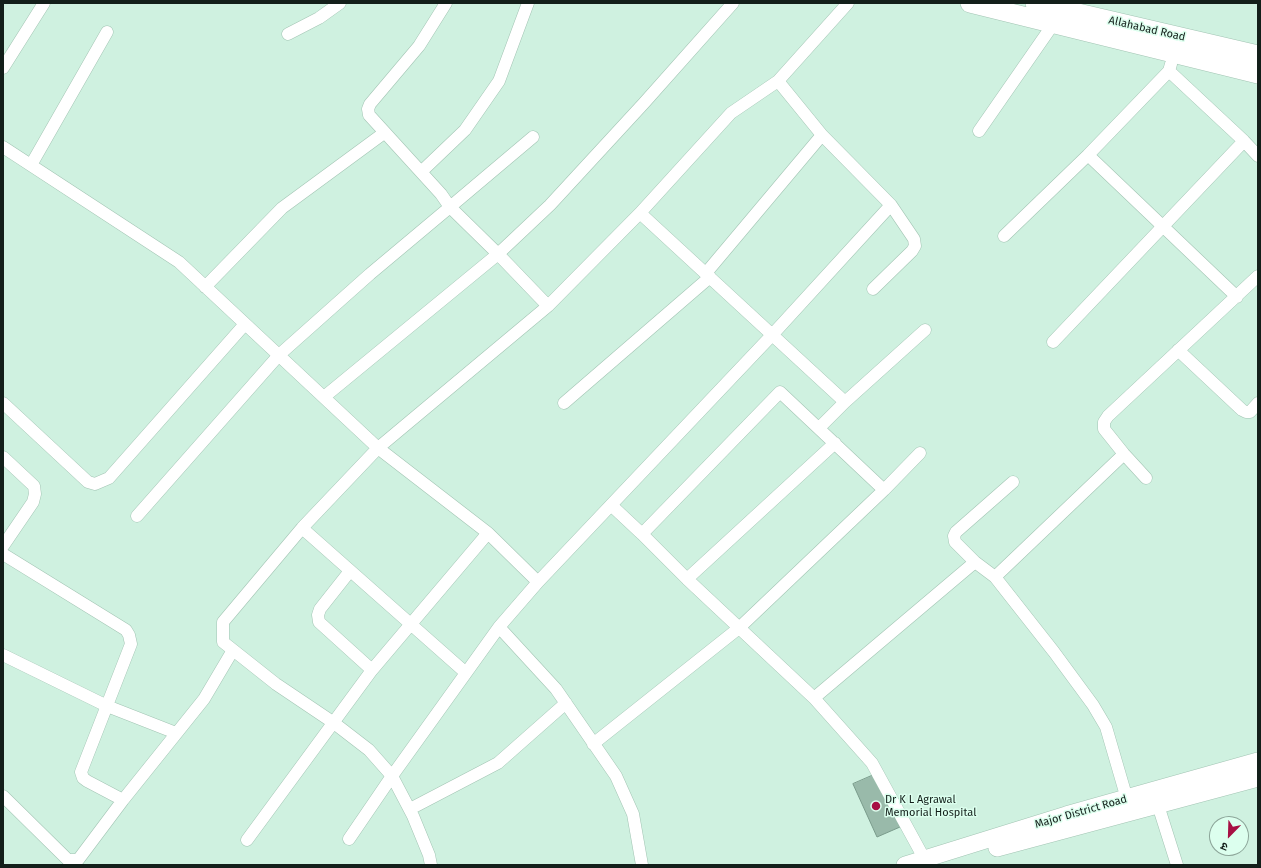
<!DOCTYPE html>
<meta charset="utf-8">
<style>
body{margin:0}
#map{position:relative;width:1261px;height:868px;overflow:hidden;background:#cff1e0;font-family:"Fira Sans","Noto Sans Devanagari",sans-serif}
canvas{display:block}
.frame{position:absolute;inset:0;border:4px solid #131f1a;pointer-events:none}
.north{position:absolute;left:1209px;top:816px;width:40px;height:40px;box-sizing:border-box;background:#dcffee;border:1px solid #8ca599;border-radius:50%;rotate:203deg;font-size:11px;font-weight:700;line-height:16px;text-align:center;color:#131f1a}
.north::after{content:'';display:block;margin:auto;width:14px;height:18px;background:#a71044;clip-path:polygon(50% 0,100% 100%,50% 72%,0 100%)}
</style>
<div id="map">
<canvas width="1261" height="868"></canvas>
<div class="frame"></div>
<div class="north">उ</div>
</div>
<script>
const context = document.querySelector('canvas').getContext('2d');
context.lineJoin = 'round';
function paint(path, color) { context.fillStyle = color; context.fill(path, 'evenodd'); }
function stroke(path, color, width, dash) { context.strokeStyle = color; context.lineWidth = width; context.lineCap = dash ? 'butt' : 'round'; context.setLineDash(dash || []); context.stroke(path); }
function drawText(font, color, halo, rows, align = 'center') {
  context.font = font + ' "Fira Sans",sans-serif'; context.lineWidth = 3; context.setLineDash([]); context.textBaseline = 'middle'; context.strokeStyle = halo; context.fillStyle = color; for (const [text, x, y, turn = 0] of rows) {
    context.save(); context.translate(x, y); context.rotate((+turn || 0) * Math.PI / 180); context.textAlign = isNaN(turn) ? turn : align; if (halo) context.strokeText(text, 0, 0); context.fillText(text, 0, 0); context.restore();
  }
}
const building = new Path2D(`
 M 876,774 L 900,827 L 877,837 L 853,784 Z`);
const street = new Path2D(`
 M 848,3 L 778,81 L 822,135 L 891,205 L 914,239 L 915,246 L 912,251 L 873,289
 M 288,34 L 319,18 L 340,3
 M 1171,64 L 1169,71 L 1244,141 L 1258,156
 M 3,68 L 44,3
 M 979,131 L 1054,23
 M 533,137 L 450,207 L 498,254 L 548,306
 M 3,147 L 179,262 L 378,448 L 488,533 L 538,582
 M 1088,155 L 1237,297
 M 31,165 L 107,32
 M 421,172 L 465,130 L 499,81 L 528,3
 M 640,213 L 845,402 L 925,330
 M 1004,236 L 1088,155 L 1169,71
 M 706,273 L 822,135
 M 205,287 L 282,208 L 384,133
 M 1053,342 L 1244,141
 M 1178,350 L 1242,410 L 1246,412 L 1250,412 L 1258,403
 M 324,397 L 498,254 L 550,205 L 644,103 L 733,3
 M 3,403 L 88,482 L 95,484 L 109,478 L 245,324
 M 564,403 L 710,277
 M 819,428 L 845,402
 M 3,457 L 34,486 L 35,494 L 33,502 L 3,546
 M 1146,478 L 1124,454 L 1104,429 L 1104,422 L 1108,416 L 1258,276
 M 884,490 L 780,392 L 642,534 L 687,579 L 814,698 L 872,763 L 925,860
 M 611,505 L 642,534
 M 137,516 L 279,355 L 370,274 L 450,207 L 441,194 L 369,115 L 368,109 L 370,104 L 419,46 L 446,3
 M 302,528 L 466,673
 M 3,554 L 126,630 L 129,635 L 131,644 L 81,772 L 83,778 L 87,781 L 123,800
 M 975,562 L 955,542 L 954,536 L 956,532 L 1013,482
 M 350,571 L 320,609 L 318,615 L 319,622 L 372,670
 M 995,577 L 1054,652 L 1093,705 L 1106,727 L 1127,799
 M 687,579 L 835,443
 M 499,627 L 556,689 L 616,776 L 633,814 L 642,865
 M 3,655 L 107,706 L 176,733
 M 814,698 L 975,562 L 995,577 L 1124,454
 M 593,744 L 739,628 L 884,490 L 920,453
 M 3,796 L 68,860 L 78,860 L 123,800 L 204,699 L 233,650
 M 1158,805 L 1177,865
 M 410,809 L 498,763 L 566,703
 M 349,839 L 392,776 L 499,627 L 538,582 L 773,334 L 891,205
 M 247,840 L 372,670 L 488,533
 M 431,865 L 429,855 L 413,816 L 392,776 L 369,750 L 334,723 L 276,684 L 223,642 L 223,622 L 302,528 L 378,448 L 548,306 L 640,213 L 731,113 L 778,81`);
const secondary = new Path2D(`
 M 997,848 L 1258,778
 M 905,865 L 1066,815 L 1258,761`);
const primary = new Path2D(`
 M 970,3 L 1258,74
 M 1035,3 L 1258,55`);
const markers = [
 [876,806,5,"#a71044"]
];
const streetNames = [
 ["Allahabad Road",1147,29,13],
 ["Major District Road",1081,812,-16]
];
const poiNames = [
 ["Dr K L Agrawal",885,800],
 ["Memorial Hospital",885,813]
];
paint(building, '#99baaa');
stroke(building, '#7a9b8b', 1);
stroke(street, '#a2c4b3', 13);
stroke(secondary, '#a2c4b3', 18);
stroke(primary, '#a2c4b3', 20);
stroke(street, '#fff', 12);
stroke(secondary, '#fff', 17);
stroke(primary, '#fff', 19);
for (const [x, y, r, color] of markers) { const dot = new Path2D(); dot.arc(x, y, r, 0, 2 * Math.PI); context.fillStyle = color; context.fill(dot); stroke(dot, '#dcffee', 1.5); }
drawText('11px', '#131f1a', '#dcffee', streetNames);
drawText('11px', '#131f1a', '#dcffee', poiNames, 'left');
</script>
